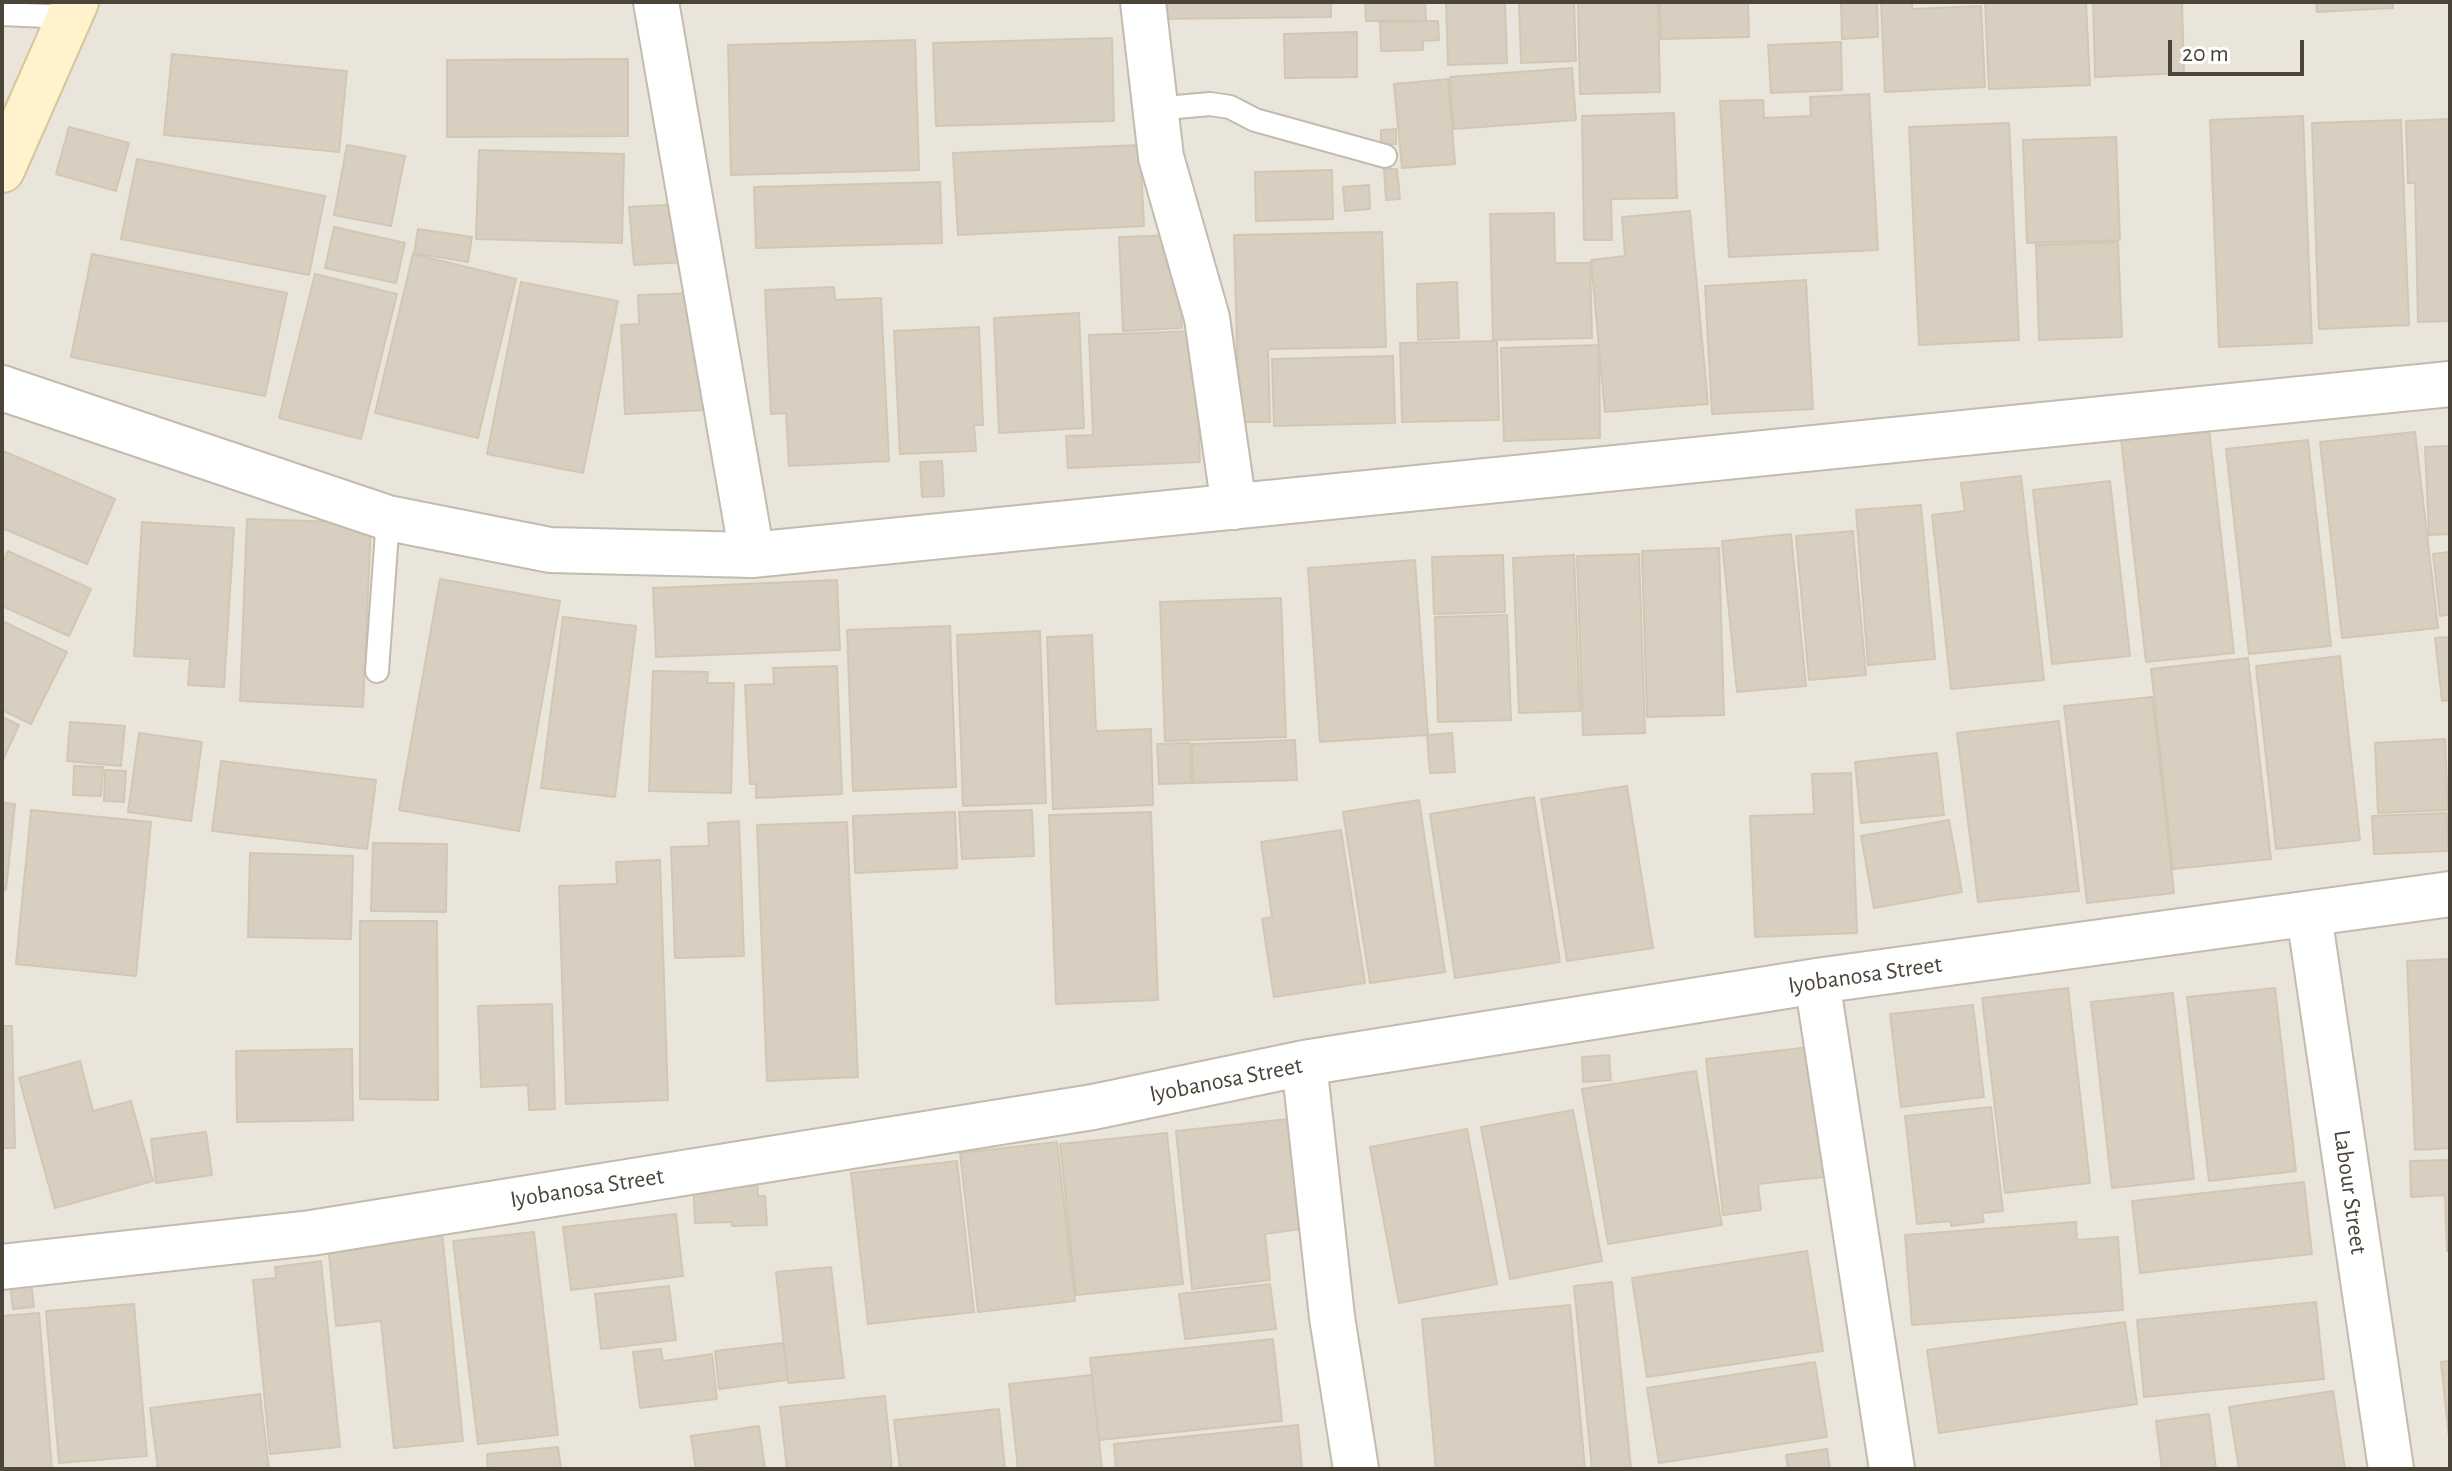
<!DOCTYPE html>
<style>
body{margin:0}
#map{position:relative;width:2452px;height:1471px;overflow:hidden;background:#f6f3ec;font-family:"Alegreya Sans",sans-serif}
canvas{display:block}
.frame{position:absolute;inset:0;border:4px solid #4b4439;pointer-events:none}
.scale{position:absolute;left:2168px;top:40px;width:136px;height:36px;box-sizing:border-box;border:4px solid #4b4439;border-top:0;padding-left:10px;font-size:24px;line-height:28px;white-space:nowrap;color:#4b4439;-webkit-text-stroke:6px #fff;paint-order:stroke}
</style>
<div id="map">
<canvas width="2452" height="1471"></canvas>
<div class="frame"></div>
<div class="scale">20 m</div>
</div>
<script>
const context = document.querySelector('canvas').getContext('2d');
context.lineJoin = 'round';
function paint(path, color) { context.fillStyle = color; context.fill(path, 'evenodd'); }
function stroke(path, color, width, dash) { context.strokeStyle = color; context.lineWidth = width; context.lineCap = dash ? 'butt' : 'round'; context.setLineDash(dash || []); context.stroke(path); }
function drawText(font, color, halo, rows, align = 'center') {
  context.font = font + ' "Alegreya Sans",sans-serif'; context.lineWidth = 6; context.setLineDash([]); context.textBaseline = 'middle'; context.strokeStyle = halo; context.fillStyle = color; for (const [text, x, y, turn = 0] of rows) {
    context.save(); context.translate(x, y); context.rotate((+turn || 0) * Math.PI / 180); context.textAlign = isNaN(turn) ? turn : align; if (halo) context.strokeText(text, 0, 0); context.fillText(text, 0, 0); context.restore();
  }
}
const residential = new Path2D(`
 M 2,2 L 2450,2 L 2450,1469 L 2,1469 Z`);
const building = new Path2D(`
 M 1155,2 L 1331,2 L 1331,17 L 1155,19 Z
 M 1365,2 L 1425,2 L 1426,20 L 1366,21 Z
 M 1446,2 L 1505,2 L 1507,63 L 1448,65 Z
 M 1519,2 L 1574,2 L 1576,61 L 1521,63 Z
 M 1578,2 L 1658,2 L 1660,92 L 1580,94 Z
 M 1660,2 L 1748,2 L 1749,37 L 1661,39 Z
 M 1841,2 L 1877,2 L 1878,37 L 1842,39 Z
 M 1881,2 L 1912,2 L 1912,9 L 1981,6 L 1985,87 L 1885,92 Z
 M 1985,2 L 2086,2 L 2090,85 L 1989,89 Z
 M 2093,2 L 2182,2 L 2184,73 L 2095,77 Z
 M 2316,2 L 2393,2 L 2393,8 L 2317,12 Z
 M 1438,21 L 1439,40 L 1423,41 L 1423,50 L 1381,51 L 1380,22 Z
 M 1357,32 L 1357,77 L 1285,78 L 1284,34 Z
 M 1112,38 L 1114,121 L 936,126 L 933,43 Z
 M 915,40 L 919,170 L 731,175 L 728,45 Z
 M 1841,42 L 1842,90 L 1771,93 L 1768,45 Z
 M 172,54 L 347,71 L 339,152 L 164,135 Z
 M 628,59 L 628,136 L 447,137 L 447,60 Z
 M 1572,68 L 1576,120 L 1454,129 L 1450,77 Z
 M 1448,79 L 1455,164 L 1402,168 L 1394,84 Z
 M 1869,94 L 1878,250 L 1729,257 L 1720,101 L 1763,100 L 1764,118 L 1811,116 L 1810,97 Z
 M 1674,113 L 1677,198 L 1611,199 L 1612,240 L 1584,240 L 1582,116 Z
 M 2303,116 L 2312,343 L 2219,347 L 2210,120 Z
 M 2450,119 L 2450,321 L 2418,322 L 2415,183 L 2408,183 L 2406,121 Z
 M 2401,120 L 2409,325 L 2319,329 L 2312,123 Z
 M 2009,123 L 2019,340 L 1919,345 L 1909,127 Z
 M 69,127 L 129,143 L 116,191 L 56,174 Z
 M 1396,129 L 1396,144 L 1381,144 L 1381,130 Z
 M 2116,137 L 2120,240 L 2027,243 L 2023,140 Z
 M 347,145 L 405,156 L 391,226 L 334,215 Z
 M 1140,145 L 1144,226 L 958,235 L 953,153 Z
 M 479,150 L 624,154 L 622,243 L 476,239 Z
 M 137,159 L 325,196 L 309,275 L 121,239 Z
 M 1384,169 L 1397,169 L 1400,199 L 1386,200 Z
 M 1332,170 L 1333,219 L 1256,221 L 1255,172 Z
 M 940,182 L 942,243 L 756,248 L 754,187 Z
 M 1369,185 L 1370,209 L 1345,211 L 1343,187 Z
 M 682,204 L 685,262 L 634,265 L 629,207 Z
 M 1690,211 L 1708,404 L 1605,412 L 1591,260 L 1625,256 L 1622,217 Z
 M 1554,213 L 1555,263 L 1590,263 L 1592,338 L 1493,340 L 1490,214 Z
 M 334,227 L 405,243 L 396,283 L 325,268 Z
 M 418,229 L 472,237 L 468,262 L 414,253 Z
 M 1382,232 L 1386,347 L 1268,349 L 1270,422 L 1239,422 L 1234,235 Z
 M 1178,235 L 1182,328 L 1123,331 L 1119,237 Z
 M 2118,242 L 2122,337 L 2039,340 L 2036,245 Z
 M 92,254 L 287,293 L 265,396 L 71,357 Z
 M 413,254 L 516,279 L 478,438 L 375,413 Z
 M 315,274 L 397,294 L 361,439 L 279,418 Z
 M 1806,280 L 1813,409 L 1712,414 L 1705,286 Z
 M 521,282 L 618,301 L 583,473 L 487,454 Z
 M 1457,282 L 1459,338 L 1418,340 L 1417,284 Z
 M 834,287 L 835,300 L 881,298 L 889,461 L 789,466 L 786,413 L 771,414 L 765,290 Z
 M 703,293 L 707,410 L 625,414 L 621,325 L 639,324 L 638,295 Z
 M 1079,313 L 1084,428 L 999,433 L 994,318 Z
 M 979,327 L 983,425 L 974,425 L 976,451 L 900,454 L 894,331 Z
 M 1194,331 L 1200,462 L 1068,468 L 1066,436 L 1093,435 L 1089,335 Z
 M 1497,341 L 1499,420 L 1402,422 L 1400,343 Z
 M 1599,345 L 1600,438 L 1504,441 L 1501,348 Z
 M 1393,356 L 1395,423 L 1274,426 L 1272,359 Z
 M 2209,429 L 2234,653 L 2146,662 L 2121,438 Z
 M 2415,432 L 2438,628 L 2342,638 L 2320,442 Z
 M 2308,440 L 2331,646 L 2249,654 L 2226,449 Z
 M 2450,446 L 2450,534 L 2429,535 L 2425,447 Z
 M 3,451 L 115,499 L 87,564 L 2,528 Z
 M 942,461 L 944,496 L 922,497 L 920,462 Z
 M 2021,476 L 2044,680 L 1951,689 L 1932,515 L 1965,511 L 1961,483 Z
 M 2110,481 L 2130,656 L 2052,664 L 2033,490 Z
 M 1921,505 L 1935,659 L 1868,665 L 1856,510 Z
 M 247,519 L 371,523 L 363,707 L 240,701 Z
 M 142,522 L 234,528 L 224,687 L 188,685 L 190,659 L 134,656 Z
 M 1853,531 L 1866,675 L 1809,680 L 1796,536 Z
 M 1791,534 L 1806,686 L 1737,692 L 1722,541 Z
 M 1719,548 L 1724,715 L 1647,717 L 1642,551 Z
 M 8,551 L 91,589 L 69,636 L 2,606 L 2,564 Z
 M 2450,552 L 2450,614 L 2440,616 L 2433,554 Z
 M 1639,554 L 1645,733 L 1583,735 L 1577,556 Z
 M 1503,555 L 1505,612 L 1434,614 L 1432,557 Z
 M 1574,555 L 1580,711 L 1519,713 L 1513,558 Z
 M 1415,560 L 1428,735 L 1320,742 L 1308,568 Z
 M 440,579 L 560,601 L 519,831 L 399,810 Z
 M 837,580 L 840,650 L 656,657 L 653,588 Z
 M 1281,598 L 1286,737 L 1165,741 L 1160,602 Z
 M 1507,615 L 1511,720 L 1438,722 L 1435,617 Z
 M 563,617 L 636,626 L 615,797 L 541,788 Z
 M 2,621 L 67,652 L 31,724 L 2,710 Z
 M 950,626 L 956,787 L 853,791 L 847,630 Z
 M 1040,631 L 1046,803 L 963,806 L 957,635 Z
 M 1092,635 L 1096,731 L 1151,729 L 1153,805 L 1053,809 L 1047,637 Z
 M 2450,637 L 2450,700 L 2442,701 L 2435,638 Z
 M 2340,656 L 2360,840 L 2276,849 L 2256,666 Z
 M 2248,658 L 2271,859 L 2173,869 L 2151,669 Z
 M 837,666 L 842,794 L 756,798 L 756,784 L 750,784 L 745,685 L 774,684 L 773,668 Z
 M 653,671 L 708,672 L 707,683 L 734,683 L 731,793 L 649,791 Z
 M 2152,697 L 2174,893 L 2087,903 L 2064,706 Z
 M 2,717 L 19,725 L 2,762 Z
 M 2059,721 L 2079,891 L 1978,902 L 1957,733 Z
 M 70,722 L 125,726 L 121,766 L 67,761 Z
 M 139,733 L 202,742 L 191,821 L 128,812 Z
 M 1452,733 L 1455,772 L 1430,773 L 1427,735 Z
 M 2445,739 L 2448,810 L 2378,813 L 2375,743 Z
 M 1295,740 L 1297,780 L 1193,783 L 1192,744 Z
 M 1190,743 L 1191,783 L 1159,784 L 1157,744 Z
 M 1937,753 L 1944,815 L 1861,823 L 1855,762 Z
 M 221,761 L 376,780 L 367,849 L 212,831 Z
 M 74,766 L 103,767 L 101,796 L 73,795 Z
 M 105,770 L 126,771 L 124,802 L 104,801 Z
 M 1851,773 L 1857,933 L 1755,937 L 1750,816 L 1814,814 L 1812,774 Z
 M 1627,786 L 1653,948 L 1567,961 L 1541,799 Z
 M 1534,797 L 1560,962 L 1455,978 L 1430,814 Z
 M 1419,800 L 1445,972 L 1370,983 L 1343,812 Z
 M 2,803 L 15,804 L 6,890 L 2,889 Z
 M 31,810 L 151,822 L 136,976 L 16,964 Z
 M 1032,810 L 1034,856 L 962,859 L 959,812 Z
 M 955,812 L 957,868 L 855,873 L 853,816 Z
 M 1151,812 L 1158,1000 L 1056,1004 L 1049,815 Z
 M 2447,813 L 2448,851 L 2374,854 L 2372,816 Z
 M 1949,820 L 1962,892 L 1874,908 L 1861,836 Z
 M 739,821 L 744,956 L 675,958 L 671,847 L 709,846 L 708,823 Z
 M 847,822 L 858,1077 L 767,1081 L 757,825 Z
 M 1341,830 L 1365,983 L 1274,997 L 1262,919 L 1272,917 L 1261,842 Z
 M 373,843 L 447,844 L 446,912 L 371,911 Z
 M 250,853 L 353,856 L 351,939 L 248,937 Z
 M 660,860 L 668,1100 L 566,1104 L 559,886 L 617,884 L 616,862 Z
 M 360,921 L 437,921 L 438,1100 L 360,1099 Z
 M 2450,959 L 2450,1148 L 2415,1150 L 2407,961 Z
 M 2068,988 L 2090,1183 L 2005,1193 L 1982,998 Z
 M 2275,988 L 2296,1171 L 2209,1181 L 2187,997 Z
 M 2173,993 L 2194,1179 L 2112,1188 L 2091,1002 Z
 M 552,1004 L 555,1109 L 529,1110 L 528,1085 L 481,1087 L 478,1006 Z
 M 1973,1005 L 1984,1097 L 1901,1107 L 1890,1014 Z
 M 2,1026 L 12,1026 L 15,1148 L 2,1148 Z
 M 1810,1047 L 1824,1177 L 1758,1184 L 1761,1210 L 1723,1215 L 1706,1059 Z
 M 352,1049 L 353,1120 L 237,1122 L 236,1051 Z
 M 1609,1055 L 1611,1080 L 1583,1082 L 1582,1057 Z
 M 80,1061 L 93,1111 L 131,1101 L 153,1181 L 55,1208 L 19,1078 Z
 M 1696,1071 L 1722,1225 L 1608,1244 L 1582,1089 Z
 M 1991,1107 L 2003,1211 L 1982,1213 L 1984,1222 L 1951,1226 L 1951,1221 L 1917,1224 L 1905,1116 Z
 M 1573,1110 L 1602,1261 L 1510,1279 L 1481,1127 Z
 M 1288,1119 L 1300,1229 L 1265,1234 L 1270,1280 L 1192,1289 L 1176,1131 Z
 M 1467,1129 L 1497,1284 L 1399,1303 L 1370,1147 Z
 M 206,1132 L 212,1175 L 156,1183 L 151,1139 Z
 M 1167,1133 L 1183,1284 L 1076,1295 L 1060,1144 Z
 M 1057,1142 L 1075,1301 L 978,1312 L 960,1153 Z
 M 2450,1160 L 2450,1251 L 2447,1251 L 2445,1195 L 2411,1197 L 2410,1161 Z
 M 957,1161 L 974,1312 L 868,1324 L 851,1173 Z
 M 757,1176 L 758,1196 L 765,1196 L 767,1225 L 732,1226 L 732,1222 L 695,1223 L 693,1179 Z
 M 2304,1182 L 2312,1254 L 2140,1273 L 2132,1201 Z
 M 676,1214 L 683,1276 L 571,1290 L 563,1227 Z
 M 2076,1222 L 2077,1240 L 2118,1237 L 2123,1310 L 1912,1325 L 1905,1235 Z
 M 442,1232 L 463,1441 L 394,1448 L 381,1321 L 336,1326 L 328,1243 Z
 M 534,1232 L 558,1435 L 478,1444 L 453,1241 Z
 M 1807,1251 L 1823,1351 L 1647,1377 L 1632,1278 Z
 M 321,1261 L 340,1447 L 270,1454 L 253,1280 L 276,1278 L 275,1267 Z
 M 831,1267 L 844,1378 L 788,1383 L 776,1272 Z
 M 31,1282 L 34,1307 L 13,1309 L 10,1283 Z
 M 1612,1282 L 1631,1469 L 1592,1469 L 1574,1286 Z
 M 1270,1284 L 1276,1329 L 1185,1339 L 1179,1294 Z
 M 669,1286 L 676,1340 L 601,1349 L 595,1294 Z
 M 2316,1302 L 2324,1379 L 2144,1397 L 2137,1320 Z
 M 134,1304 L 147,1456 L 59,1463 L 46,1311 Z
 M 1570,1305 L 1585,1469 L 1436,1469 L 1422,1319 Z
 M 39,1313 L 52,1469 L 2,1469 L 2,1316 Z
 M 2125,1322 L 2137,1404 L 1939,1433 L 1927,1350 Z
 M 1273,1339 L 1282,1421 L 1099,1440 L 1090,1358 Z
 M 783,1343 L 788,1380 L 719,1389 L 715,1351 Z
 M 661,1349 L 663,1361 L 712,1354 L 717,1399 L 640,1408 L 633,1352 Z
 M 2450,1361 L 2450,1447 L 2441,1362 Z
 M 1815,1362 L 1827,1437 L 1659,1463 L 1647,1388 Z
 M 1092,1375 L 1102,1469 L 1018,1469 L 1009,1384 Z
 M 2333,1391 L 2345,1469 L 2239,1469 L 2229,1407 Z
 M 260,1394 L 269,1469 L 158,1469 L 150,1408 Z
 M 885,1396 L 892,1469 L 787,1469 L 780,1407 Z
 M 999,1409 L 1005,1469 L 900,1469 L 894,1420 Z
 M 2209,1414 L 2216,1469 L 2162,1469 L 2156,1421 Z
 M 1298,1425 L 1302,1469 L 1116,1469 L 1114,1444 Z
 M 759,1426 L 765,1469 L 696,1469 L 691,1436 Z
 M 558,1447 L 561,1469 L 488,1469 L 487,1454 Z
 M 1827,1449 L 1830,1469 L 1788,1469 L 1786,1455 Z`);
const lane = new Path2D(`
 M 2,14 L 69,17
 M 1154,109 L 1210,104 L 1230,107 L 1255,120 L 1385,156
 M 377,671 L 388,518`);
const street = new Path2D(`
 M 656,2 L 752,555
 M 1143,2 L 1161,157 L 1207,318 L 1234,507
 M 2,388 L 388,518 L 550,550 L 752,555 L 2450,384
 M 2309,915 L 2391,1469
 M 1817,981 L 1892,1469
 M 1304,1063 L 1332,1317 L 1356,1469
 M 2,1267 L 311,1233 L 1093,1107 L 1304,1063 L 1817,981 L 2450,894`);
const secondary = new Path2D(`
 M 2,170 L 76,2`);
const streetNames = [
 ["Iyobanosa Street",1865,975,-8],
 ["Iyobanosa Street",1226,1080,-11],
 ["Iyobanosa Street",587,1188,-9],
 ["Labour Street",2350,1192,82]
];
paint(residential, '#eae5da');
paint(building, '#d8cfc1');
stroke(building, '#d3c7b4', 2);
stroke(lane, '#c2bbae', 26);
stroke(street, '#c2bbae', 48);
stroke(secondary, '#d6c79b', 48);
stroke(lane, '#fff', 22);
stroke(street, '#fff', 44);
stroke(secondary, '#fff3cd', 44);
drawText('24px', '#4b4439', '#fff', streetNames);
</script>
